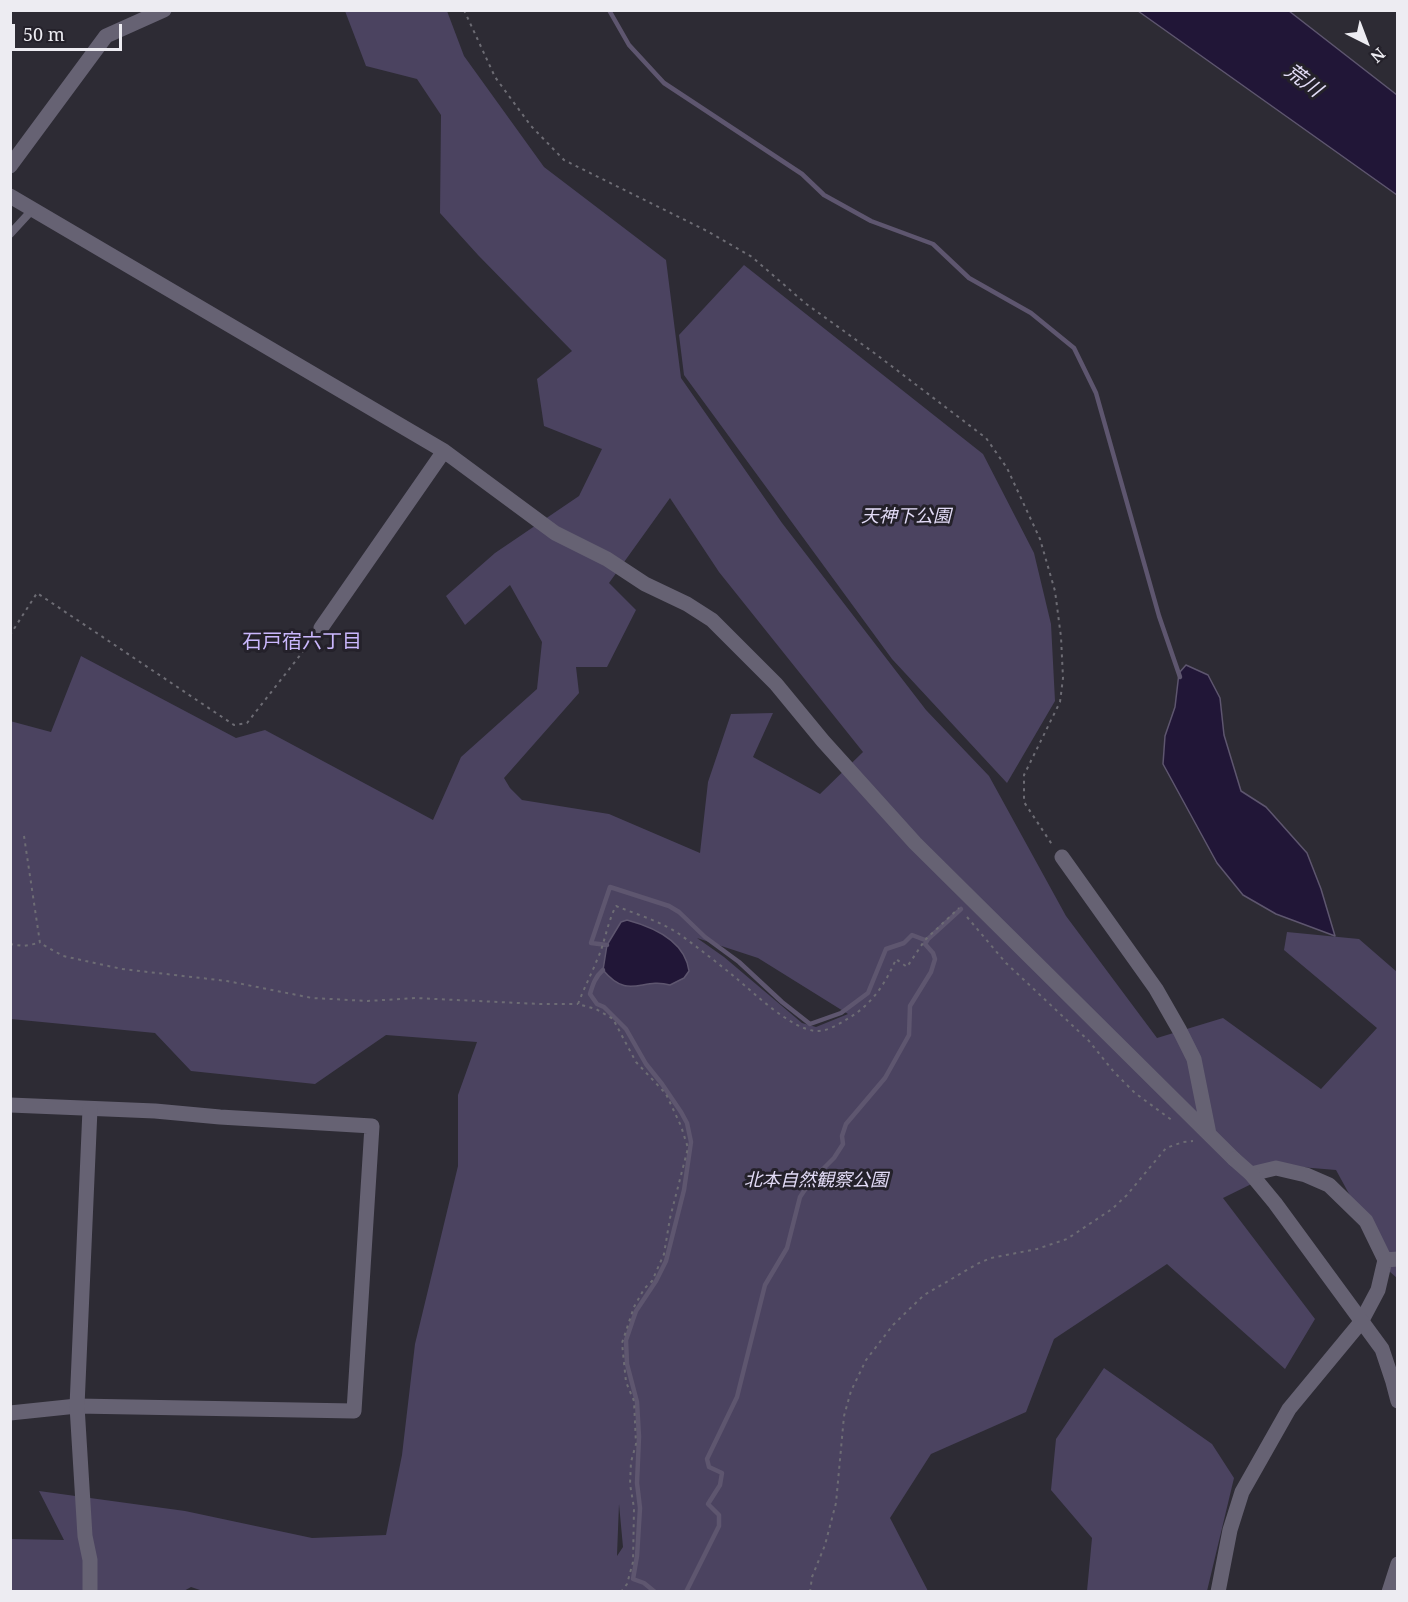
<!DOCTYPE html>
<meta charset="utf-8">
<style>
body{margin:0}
#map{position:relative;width:1408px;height:1602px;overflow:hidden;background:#2d2b34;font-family:"Noto Serif",serif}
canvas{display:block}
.frame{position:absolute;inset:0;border:12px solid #edecf2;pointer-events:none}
.north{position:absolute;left:1336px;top:12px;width:60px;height:60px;-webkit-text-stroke:4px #24212a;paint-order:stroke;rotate:138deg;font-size:16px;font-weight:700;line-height:24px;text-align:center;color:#edecf2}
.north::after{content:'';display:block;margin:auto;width:21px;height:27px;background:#edecf2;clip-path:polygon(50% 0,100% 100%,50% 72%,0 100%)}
.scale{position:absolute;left:12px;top:24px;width:110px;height:27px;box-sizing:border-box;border:3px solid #edecf2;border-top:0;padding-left:8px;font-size:18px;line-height:21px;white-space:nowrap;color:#edecf2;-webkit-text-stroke:4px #24212a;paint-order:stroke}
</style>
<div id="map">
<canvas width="1408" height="1602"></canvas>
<div class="frame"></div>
<div class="north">N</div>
<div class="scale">50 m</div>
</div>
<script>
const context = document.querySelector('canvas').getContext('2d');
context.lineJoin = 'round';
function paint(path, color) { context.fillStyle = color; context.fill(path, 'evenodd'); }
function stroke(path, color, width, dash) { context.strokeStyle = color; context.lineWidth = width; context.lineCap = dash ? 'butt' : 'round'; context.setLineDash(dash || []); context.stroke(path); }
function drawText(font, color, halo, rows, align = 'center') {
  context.font = font + ' "Noto Serif","Noto Sans JP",serif'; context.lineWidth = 6; context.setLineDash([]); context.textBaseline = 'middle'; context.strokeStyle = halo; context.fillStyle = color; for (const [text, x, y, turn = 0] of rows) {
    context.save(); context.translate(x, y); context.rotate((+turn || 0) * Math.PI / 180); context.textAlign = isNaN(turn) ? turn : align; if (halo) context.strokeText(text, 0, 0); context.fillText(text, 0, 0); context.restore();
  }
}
const green = new Path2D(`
 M 345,11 L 447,11 L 464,56 L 544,167 L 666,260 L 681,378 L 782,523 L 926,710 L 989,776 L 1066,916 L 1157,1038 L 1223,1018 L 1321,1089 L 1377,1028 L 1284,950 L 1287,932 L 1359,939 L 1397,972 L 1397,1278 L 1382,1265 L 1359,1212 L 1336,1170 L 1288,1166 L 1223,1198 L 1315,1319 L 1285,1369 L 1167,1264 L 1054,1339 L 1026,1412 L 931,1454 L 890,1518 L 928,1591 L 206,1592 L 191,1587 L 182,1592 L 11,1591 L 11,1539 L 64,1540 L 39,1491 L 185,1511 L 312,1538 L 386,1535 L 402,1455 L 415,1344 L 458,1166 L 458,1095 L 477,1042 L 386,1035 L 315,1084 L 191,1071 L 155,1033 L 11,1019 L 10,721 L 51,732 L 81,656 L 236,738 L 265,730 L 433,820 L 461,757 L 537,689 L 542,642 L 510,585 L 465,625 L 446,596 L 495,553 L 579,496 L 602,449 L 544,426 L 537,379 L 572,351 L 478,255 L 440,213 L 441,115 L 417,79 L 366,66 ZM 670,498 L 719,572 L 863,752 L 820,794 L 753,757 L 773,713 L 731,714 L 708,782 L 700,853 L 609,814 L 522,800 L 510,788 L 504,778 L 579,693 L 576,667 L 607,667 L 636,610 L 609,583 ZM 697,938 L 758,958 L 848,1014 L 816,1027 L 802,1023 L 724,957 ZM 619,1504 L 623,1547 L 617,1556 L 617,1555 Z
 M 744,265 L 983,454 L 1034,553 L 1051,624 L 1055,701 L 1007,783 L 892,659 L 684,375 L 679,335 Z
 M 1104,1368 L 1212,1444 L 1234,1478 L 1207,1591 L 1087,1591 L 1092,1538 L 1051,1490 L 1056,1439 Z`);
const water = new Path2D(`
 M 1138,11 L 1289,11 L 1397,95 L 1397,195 Z
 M 1186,665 L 1208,675 L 1220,698 L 1224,735 L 1241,791 L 1266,807 L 1307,853 L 1321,889 L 1335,936 L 1276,914 L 1243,895 L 1217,863 L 1163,764 L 1165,736 L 1175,707 L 1179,673 Z
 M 627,920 C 653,927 685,941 689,971 L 684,978 L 670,985 C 641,977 629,1001 603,970 L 607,945 L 621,922 Z`);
const stream = new Path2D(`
 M 609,10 L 629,45 L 664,83 L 802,174 L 824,195 L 871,221 L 933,244 L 969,278 L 1031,313 L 1074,348 L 1096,393 L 1159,616 L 1180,677
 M 607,945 L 591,943 L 610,887 L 669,906 L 679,912 L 705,937 L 739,962 L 782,1002 L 810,1024 L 841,1013 L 868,993 L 886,949 L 904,943 L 912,935 L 925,940 L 928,939 L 961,909
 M 603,970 C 595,977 593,984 590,994 L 597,1004 L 604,1007 L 626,1029 L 646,1064 L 662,1084 L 681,1112 L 687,1123 L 691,1142 L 684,1190 L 666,1261 L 656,1281 L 636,1311 L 626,1340 L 627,1364 L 637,1402 L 639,1437 L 637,1483 L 640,1508 L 637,1556 L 633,1579 L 644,1583 L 655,1592
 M 686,1592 L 719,1526 L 719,1515 L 708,1504 L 720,1485 L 722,1473 L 709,1467 L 707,1459 L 737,1397 L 765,1285 L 787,1248 L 800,1197 L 810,1182 L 834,1158 L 843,1144 L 842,1136 L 846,1124 L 885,1078 L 909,1035 L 910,1006 L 931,972 L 935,959 L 933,953 L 925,944 L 928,939`);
const path = new Path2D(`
 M 464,10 L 495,77 L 531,126 L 564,160 L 707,231 L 752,257 L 805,303 L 877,355 L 986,438 L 1007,468 L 1040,539 L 1055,591 L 1061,637 L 1063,678 L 1060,702 L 1024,775 L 1024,802 L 1053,846
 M 10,635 L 37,593 L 234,725 L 247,723 L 312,640
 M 24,836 L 40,943 L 63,956 L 122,969 L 227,981 L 312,998 L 368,1001 L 415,998 L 540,1004 L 578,1004
 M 967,917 L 1006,963 L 1089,1041 L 1114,1072 L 1135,1093 L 1173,1121
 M 10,944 L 23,946 L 40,943
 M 621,1592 L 627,1584 L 633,1562 L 634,1508 L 630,1484 L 631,1462 L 636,1444 L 634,1401 L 626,1382 L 622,1343 L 634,1307 L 644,1289 L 652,1281 L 664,1254 L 670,1218 L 688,1148 L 681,1126 L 666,1094 L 636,1062 L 613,1019 L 596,1009 L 578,1004 C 584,988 591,975 597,960 C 605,943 607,923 616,906 C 638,915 663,922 682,936 C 701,950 719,964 736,978 C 755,994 790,1028 815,1031 C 827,1032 839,1024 849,1018 C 872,1004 886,983 896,959 L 907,967 L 925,940 L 959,908
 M 810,1592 L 812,1577 L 825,1545 L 836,1503 L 844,1416 L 851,1391 L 866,1360 L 893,1325 L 924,1295 L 979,1263 L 991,1258 L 1037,1249 L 1067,1239 L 1112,1209 L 1127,1195 L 1166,1148 L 1183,1142 L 1193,1141`);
const service = new Path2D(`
 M 10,234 L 33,209`);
const minor = new Path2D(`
 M 10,166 L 106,36 L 164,10
 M 10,196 L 444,451 L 555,533 L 607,559 L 645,584 L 687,604 L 712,620 L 776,684 L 823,741 L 915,843 L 1234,1159
 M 321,628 L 444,451
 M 1062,857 L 1156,989 L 1180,1031 L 1194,1059 L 1209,1134
 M 10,1105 L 155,1111 L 220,1117 L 372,1126 L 354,1411 L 77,1406 L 10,1413
 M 1251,1174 L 1276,1168 L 1306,1175 L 1329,1185 L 1366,1221 L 1385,1260
 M 1361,1322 L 1378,1290 L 1385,1260 L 1398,1259`);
const tertiary = new Path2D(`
 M 90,1109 L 77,1406 L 85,1536 L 90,1560 L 90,1592
 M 1234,1159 L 1251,1174 L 1275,1203 L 1382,1349 L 1393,1382 L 1398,1401
 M 1218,1592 L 1230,1530 L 1242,1492 L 1289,1409 L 1361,1322
 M 1389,1592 L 1398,1564`);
const parkNames = [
 ["天神下公園",906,517],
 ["北本自然観察公園",816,1181]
];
const waterNames = [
 ["荒川",1303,81,37]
];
const neighbourhoodNames = [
 ["石戸宿六丁目",302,642]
];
paint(green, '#4b4360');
paint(water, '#211637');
stroke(water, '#5e566f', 1.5);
stroke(stream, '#5e566f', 4.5);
stroke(path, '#6d6c74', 2, [3, 4.5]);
stroke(service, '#666273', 8);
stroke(minor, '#666273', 15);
stroke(tertiary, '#666273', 15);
drawText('italic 18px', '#e2dbf6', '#24212a', parkNames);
drawText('italic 20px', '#e3ddf7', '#24212a', waterNames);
drawText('20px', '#cab7fd', '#24212a', neighbourhoodNames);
</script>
